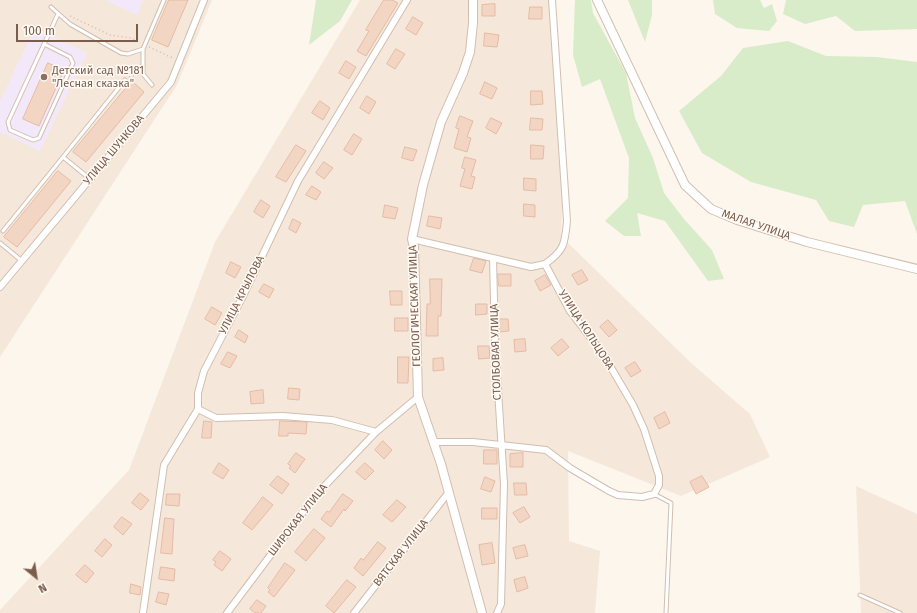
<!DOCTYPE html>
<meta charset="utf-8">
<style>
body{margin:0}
#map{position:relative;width:917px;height:613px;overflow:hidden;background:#fdf6ec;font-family:"Fira Sans",sans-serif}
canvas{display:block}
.north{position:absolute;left:16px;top:557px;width:40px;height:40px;-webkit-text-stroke:3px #fffaf3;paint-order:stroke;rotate:150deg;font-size:11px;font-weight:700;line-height:16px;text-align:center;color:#7a5c4d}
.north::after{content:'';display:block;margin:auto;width:14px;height:18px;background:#7a5c4d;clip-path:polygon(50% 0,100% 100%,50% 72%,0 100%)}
.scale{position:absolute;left:16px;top:24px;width:122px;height:18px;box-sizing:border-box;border:2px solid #7a5c4d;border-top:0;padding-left:5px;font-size:12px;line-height:14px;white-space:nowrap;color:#7a5c4d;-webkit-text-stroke:3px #fffaf3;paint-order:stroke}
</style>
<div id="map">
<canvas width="917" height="613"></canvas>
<div class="north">N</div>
<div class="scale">100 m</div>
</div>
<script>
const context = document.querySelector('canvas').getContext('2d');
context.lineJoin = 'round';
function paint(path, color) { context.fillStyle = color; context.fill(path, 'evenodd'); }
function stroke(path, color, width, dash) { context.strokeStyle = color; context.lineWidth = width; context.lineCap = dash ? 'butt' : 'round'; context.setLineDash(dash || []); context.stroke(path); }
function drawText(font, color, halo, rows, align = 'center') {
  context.font = font + ' "Fira Sans",sans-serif'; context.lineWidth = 3; context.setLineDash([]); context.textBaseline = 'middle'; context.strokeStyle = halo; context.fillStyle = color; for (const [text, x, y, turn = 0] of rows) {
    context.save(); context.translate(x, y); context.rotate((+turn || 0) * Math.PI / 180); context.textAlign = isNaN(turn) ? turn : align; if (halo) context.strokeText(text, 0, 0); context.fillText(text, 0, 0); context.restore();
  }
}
const residential = new Path2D(`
 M 0,0 L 212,0 L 177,85 L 0,357 Z
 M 360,0 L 554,0 L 563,180 L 561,236 L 690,362 L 750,414 L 770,457 L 681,496 L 568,451 L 569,541 L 600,551 L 595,613 L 0,613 L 0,610 L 129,470 L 215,242 Z
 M 856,486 L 917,514 L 917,613 L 861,613 Z`);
const education = new Path2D(`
 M 105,0 L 143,0 L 137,15 Z
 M 35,28 L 87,53 L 40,151 L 0,132 L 0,101 Z`);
const green = new Path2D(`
 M 316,0 L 352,0 L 340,21 L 309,45 Z
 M 575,0 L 591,0 L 593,13 L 626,73 L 635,118 L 653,158 L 664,193 L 684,219 L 712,250 L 724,279 L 708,281 L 665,221 L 637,213 L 641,236 L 624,236 L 605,221 L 628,198 L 629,158 L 600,79 L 582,87 L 573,55 Z
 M 628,0 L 652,0 L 652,15 L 645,42 Z
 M 713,0 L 760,0 L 764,8 L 772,4 L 777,21 L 769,31 L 737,28 L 715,14 Z
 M 786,0 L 917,0 L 917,29 L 855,31 L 836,16 L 805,24 L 783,14 Z
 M 788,41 L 826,56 L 877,57 L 917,62 L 917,234 L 905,201 L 863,205 L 854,227 L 829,221 L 816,200 L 751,182 L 702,153 L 679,111 L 721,76 L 743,48 Z`);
const building = new Path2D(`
 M 169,0 L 188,0 L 168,47 L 152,40 Z
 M 384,0 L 392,0 L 398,3 L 366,56 L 357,51 L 369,31 L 366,30 Z
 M 495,4 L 495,16 L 482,16 L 482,5 Z
 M 530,7 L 542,7 L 542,19 L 529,19 Z
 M 413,17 L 423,23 L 416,35 L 406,29 Z
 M 485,33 L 499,35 L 497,47 L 484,46 Z
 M 396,49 L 405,54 L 395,69 L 387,64 Z
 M 346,61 L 356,67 L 349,79 L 339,73 Z
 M 48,63 L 64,70 L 39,126 L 23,119 Z
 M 132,81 L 144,92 L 86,162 L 73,152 Z
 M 485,82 L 497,88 L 492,99 L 480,94 Z
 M 531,91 L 542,91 L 543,104 L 531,105 Z
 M 367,96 L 376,102 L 369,114 L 360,108 Z
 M 320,101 L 330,108 L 323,120 L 312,113 Z
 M 460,116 L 473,121 L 467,137 L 471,138 L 467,152 L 454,148 L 459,129 L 456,128 Z
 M 491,118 L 502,123 L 496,134 L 486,128 Z
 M 531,118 L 543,119 L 542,130 L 530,130 Z
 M 354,134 L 362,139 L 352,155 L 344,150 Z
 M 296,145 L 306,151 L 286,182 L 276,177 Z
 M 531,145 L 544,146 L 543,159 L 531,159 Z
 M 405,147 L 417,150 L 413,161 L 402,158 Z
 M 465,157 L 476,160 L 471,176 L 475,177 L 472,189 L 460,186 L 465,169 L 462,168 Z
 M 324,162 L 333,168 L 324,179 L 316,173 Z
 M 58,171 L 71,181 L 17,247 L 4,237 Z
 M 524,178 L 536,179 L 536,191 L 524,190 Z
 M 312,186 L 321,192 L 316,200 L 306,195 Z
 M 261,200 L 270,206 L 263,218 L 254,212 Z
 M 524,204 L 535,205 L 535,217 L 524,216 Z
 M 385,205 L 398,208 L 395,219 L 383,217 Z
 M 429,216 L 442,218 L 440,229 L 427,226 Z
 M 293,219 L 301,223 L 296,233 L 289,229 Z
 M 474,258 L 486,261 L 482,273 L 470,270 Z
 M 231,262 L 241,267 L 235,278 L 226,273 Z
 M 582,270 L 588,280 L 578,285 L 572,275 Z
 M 498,274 L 511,274 L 511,286 L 499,286 Z
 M 545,275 L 551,285 L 540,291 L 535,281 Z
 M 430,279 L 442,279 L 441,316 L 438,316 L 438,336 L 426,336 L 427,304 L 430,304 Z
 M 264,284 L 274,289 L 269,298 L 259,292 Z
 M 390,291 L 402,291 L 402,305 L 391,305 Z
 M 476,304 L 487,304 L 487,314 L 476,315 Z
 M 212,307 L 222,313 L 215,325 L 205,319 Z
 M 395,318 L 408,318 L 408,331 L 395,331 Z
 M 499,319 L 508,319 L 509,331 L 499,332 Z
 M 608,320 L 617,330 L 609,337 L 600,327 Z
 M 239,330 L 248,336 L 245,343 L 235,337 Z
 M 525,339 L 526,351 L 515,352 L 514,340 Z
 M 562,339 L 569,347 L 558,356 L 551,348 Z
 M 478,346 L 489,346 L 490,358 L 479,359 Z
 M 228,352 L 237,356 L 230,368 L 221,364 Z
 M 398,357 L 409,357 L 408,383 L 398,383 Z
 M 443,358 L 444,370 L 433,371 L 433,359 Z
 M 635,362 L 641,371 L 631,377 L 625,368 Z
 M 289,388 L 300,389 L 299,400 L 288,399 Z
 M 263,390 L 264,403 L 251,404 L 250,392 Z
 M 665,412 L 670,423 L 659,429 L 654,418 Z
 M 204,421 L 212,422 L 211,438 L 202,438 Z
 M 280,421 L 307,422 L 306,434 L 288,433 L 288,436 L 279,436 Z
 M 383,441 L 392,450 L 384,459 L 375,450 Z
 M 484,450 L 497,450 L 497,464 L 484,464 Z
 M 296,453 L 305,459 L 295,473 L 289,468 L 291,466 L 288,464 Z
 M 523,453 L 523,467 L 510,467 L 510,454 Z
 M 219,463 L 229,470 L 223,479 L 213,473 Z
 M 365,463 L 374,471 L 365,480 L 356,472 Z
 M 278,476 L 289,484 L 282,494 L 270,485 Z
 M 702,476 L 709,487 L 696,494 L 690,482 Z
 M 485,477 L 495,481 L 491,492 L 481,489 Z
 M 514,483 L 526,483 L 527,495 L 515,495 Z
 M 140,493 L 149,500 L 141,510 L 132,503 Z
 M 167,494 L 180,494 L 179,506 L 166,505 Z
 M 343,494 L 353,501 L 345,511 L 344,509 L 331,527 L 321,519 L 327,511 L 329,512 Z
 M 263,497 L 273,505 L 252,530 L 243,523 Z
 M 397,500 L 406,507 L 392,522 L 383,515 Z
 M 524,507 L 530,517 L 520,523 L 513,513 Z
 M 482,508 L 497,508 L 497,519 L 482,519 Z
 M 122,517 L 132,524 L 123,535 L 114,527 Z
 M 165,518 L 174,519 L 172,554 L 161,553 Z
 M 314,529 L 325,538 L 306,561 L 295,552 Z
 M 105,539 L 112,545 L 102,557 L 95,551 Z
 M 378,542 L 386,548 L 363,576 L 354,568 L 361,558 L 363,560 Z
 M 492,543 L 495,563 L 482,565 L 479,545 Z
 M 525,545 L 528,556 L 516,559 L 513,548 Z
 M 220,551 L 231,559 L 222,571 L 214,565 L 216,562 L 213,560 Z
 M 285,563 L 295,570 L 274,597 L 268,592 L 270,590 L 268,588 Z
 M 85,565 L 94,573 L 86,583 L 76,575 Z
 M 161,567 L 175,569 L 174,581 L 159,579 Z
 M 525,577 L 528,588 L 517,592 L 514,580 Z
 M 347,580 L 356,587 L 334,613 L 326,606 Z
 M 131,584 L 141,587 L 140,595 L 130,593 Z
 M 159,592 L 169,594 L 166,605 L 156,602 Z
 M 257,600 L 266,606 L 261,613 L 255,613 L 250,609 Z`);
const path = new Path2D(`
 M 70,16 L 110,35 L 132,38 L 140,43
 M 149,47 L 173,58
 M 129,77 L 137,75`);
const service = new Path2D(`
 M 51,7 L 70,24 L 121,53 L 128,54 L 143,49 L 143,74 L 152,85
 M 44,44 L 70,57 L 73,63 L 39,138 L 33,140 L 10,130 L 8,122 L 58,14
 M 143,49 L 164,0
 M 63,157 L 125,80
 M 3,231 L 63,157 L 90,179
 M 0,243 L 22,261
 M 654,494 L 671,503 L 666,613
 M 860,595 L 900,613`);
const minor = new Path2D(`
 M 412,239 L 531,267 L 545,264
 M 493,258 L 495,343 L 504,484 L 501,604 L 497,613
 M 0,287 L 171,82 L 204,0
 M 198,409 L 216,418 L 283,416 L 332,420 L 376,432 L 418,397
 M 433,442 L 473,442 L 546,450 L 570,468 L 609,491 L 618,495 L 642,497 L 654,494 L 659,485 L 659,476 L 644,429 L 633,405 L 603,354 L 570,311 L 545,264 C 564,251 565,244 567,221 L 552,0
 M 143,613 L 164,465 L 198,409 L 198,393 L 204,371 L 242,298 L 298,181 L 407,0
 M 227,613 L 315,496 L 376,432
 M 354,613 L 449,492`);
const tertiary = new Path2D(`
 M 473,0 L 473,23 L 470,52 L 463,73 L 441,122 L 423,185 L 412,239 L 414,247 L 418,397 L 441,464 L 482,613
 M 597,0 L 685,185 L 711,209 L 737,220 L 807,242 L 917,269`);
const markers = [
 [44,77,4,"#8d6e63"]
];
const educationNames = [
 ["Детский сад №181",52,71],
 ["\"Лесная сказка\"",52,84]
];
const streetNames = [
 ["УЛИЦА ШУНКОВА",114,150,-50],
 ["МАЛАЯ УЛИЦА",756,225,19],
 ["УЛИЦА КРЫЛОВА",242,295,-63],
 ["ГЕОЛОГИЧЕСКАЯ УЛИЦА",415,306,-92],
 ["УЛИЦА КОЛЬЦОВА",586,330,57],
 ["СТОЛБОВАЯ УЛИЦА",496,352,-92],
 ["ШИРОКАЯ УЛИЦА",298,520,-52],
 ["ВЯТСКАЯ УЛИЦА",401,553,-52]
];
paint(residential, '#f5e8da');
paint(education, '#f3e8fa');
paint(green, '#d8ecc9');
paint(building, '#f3d5c3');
stroke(building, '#e6bba3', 1);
stroke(service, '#d1beb0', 5);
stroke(minor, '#d1beb0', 8);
stroke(tertiary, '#d1beb0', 10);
stroke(path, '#d9b8a5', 1.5, [1, 3]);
stroke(service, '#fff', 3);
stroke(minor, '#fff', 6);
stroke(tertiary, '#fff', 8);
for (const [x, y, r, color] of markers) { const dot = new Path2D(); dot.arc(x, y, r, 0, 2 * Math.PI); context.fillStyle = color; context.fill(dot); stroke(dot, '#fffaf3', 1.5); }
drawText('11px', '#785e54', '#fffaf3', educationNames, 'left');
drawText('11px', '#7a5c4d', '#fffaf3', streetNames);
</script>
